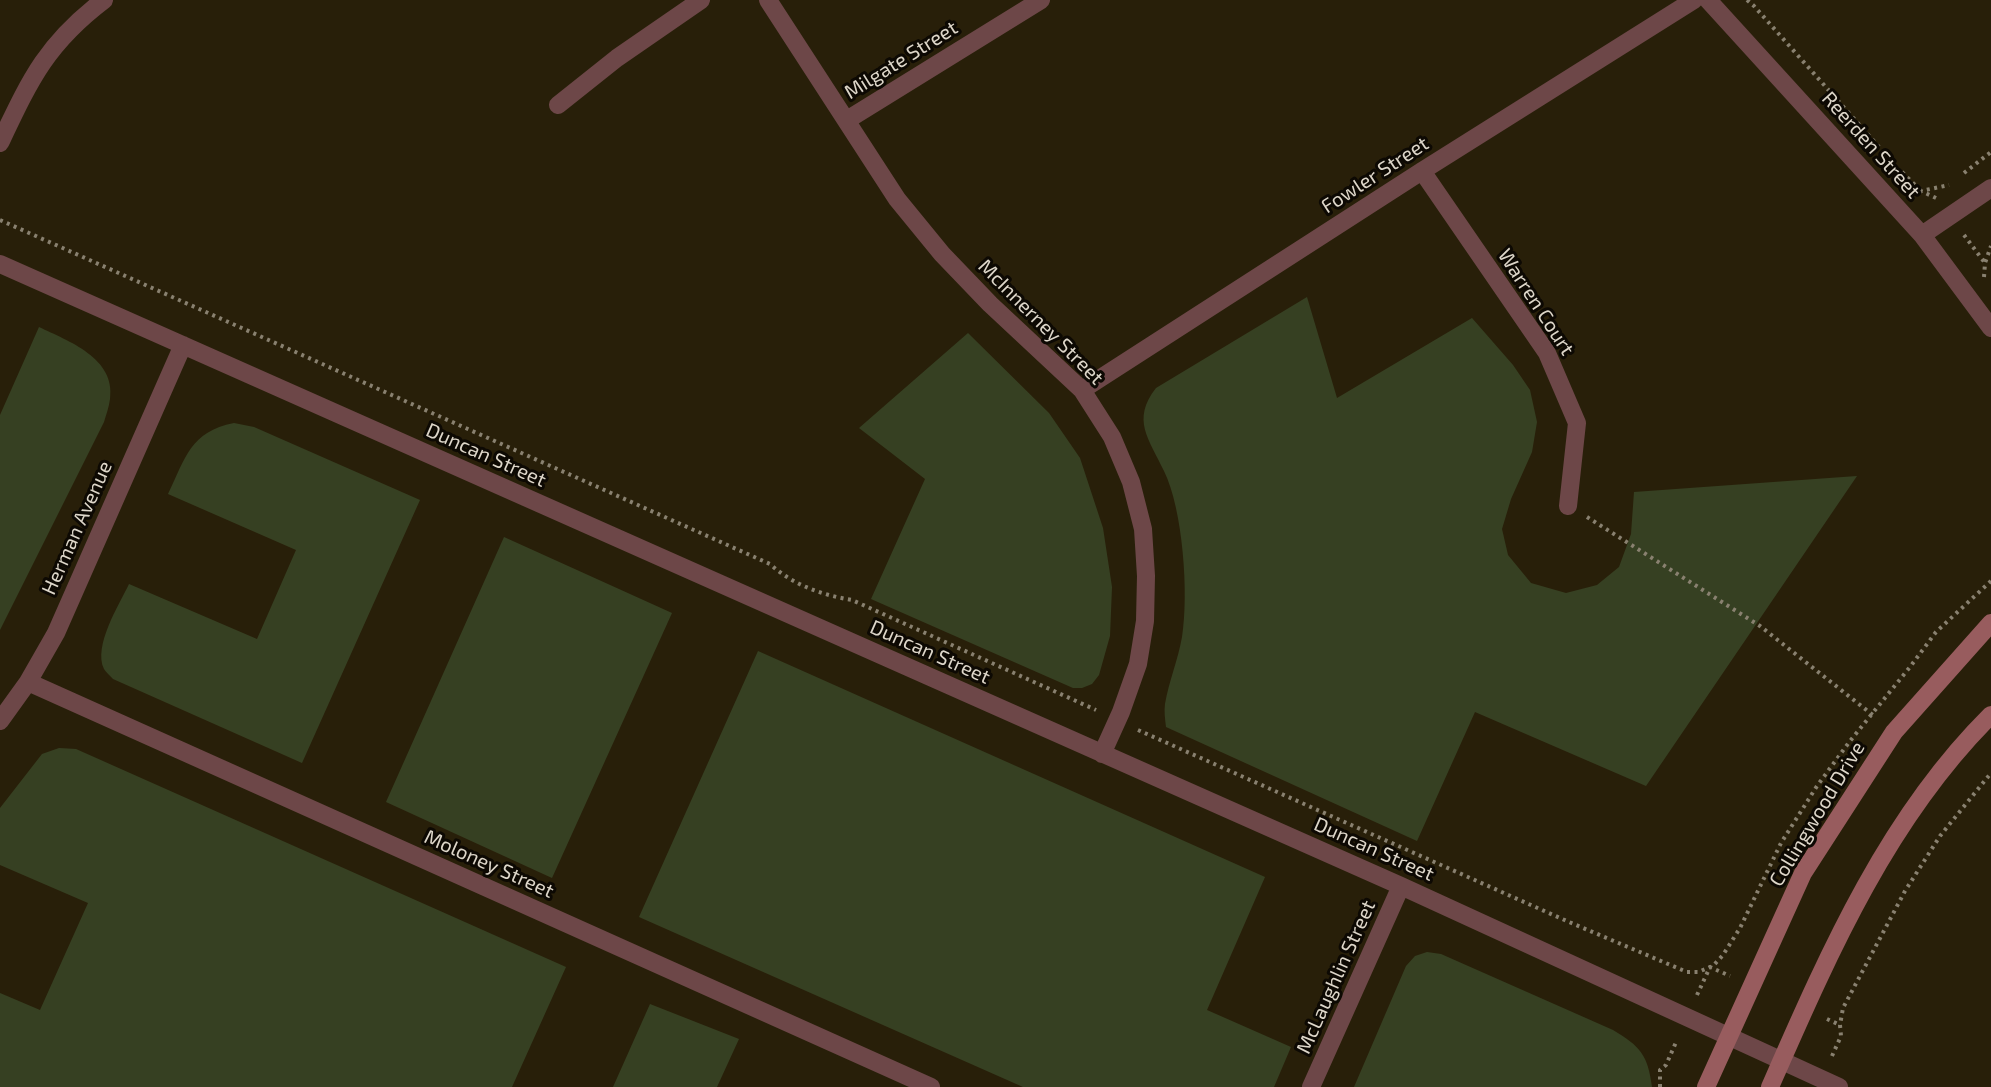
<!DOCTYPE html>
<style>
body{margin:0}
canvas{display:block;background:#281f09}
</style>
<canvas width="1991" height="1087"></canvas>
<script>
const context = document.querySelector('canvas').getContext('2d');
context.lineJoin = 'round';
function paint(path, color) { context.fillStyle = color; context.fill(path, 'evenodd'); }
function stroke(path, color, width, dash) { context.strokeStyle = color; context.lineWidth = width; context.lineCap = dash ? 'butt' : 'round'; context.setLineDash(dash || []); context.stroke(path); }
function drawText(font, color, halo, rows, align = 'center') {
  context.font = font + ' "Exo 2",sans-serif'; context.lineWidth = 6; context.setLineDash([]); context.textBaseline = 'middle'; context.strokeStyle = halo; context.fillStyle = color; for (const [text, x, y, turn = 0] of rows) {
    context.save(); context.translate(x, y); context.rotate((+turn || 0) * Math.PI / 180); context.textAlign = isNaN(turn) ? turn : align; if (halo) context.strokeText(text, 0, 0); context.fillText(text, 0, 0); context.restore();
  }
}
const green = new Path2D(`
 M 1307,297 L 1337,398 L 1472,318 L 1513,365 L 1530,390 L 1537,422 L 1532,452 L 1511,499 L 1502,529 L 1508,555 L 1531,583 L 1566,593 L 1597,585 L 1619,567 L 1631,534 L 1634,492 L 1857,476 L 1646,786 L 1475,712 L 1417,841 L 1166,727 C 1165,719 1164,711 1165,704 C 1169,681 1178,660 1182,637 C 1189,594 1183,510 1164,471 C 1149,439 1131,420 1156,388 Z
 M 39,327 C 68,341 116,358 110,399 C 109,407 106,415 104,422 L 0,630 L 0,415 Z
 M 968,333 L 1049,413 L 1080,458 L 1103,528 L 1112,587 L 1110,636 L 1099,675 L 1092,684 L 1082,688 L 1073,688 L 871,599 L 925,479 L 859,428 Z
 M 234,423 L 254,427 L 420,500 L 302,763 L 113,679 C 110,676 106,672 104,669 C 93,646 119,605 129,584 L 257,639 L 296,550 L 168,494 C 186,457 190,432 234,423 Z
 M 504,537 L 672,613 L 552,878 L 386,802 Z
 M 758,651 L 1265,877 L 1207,1010 L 1291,1047 L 1274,1087 L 1023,1087 L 639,917 Z
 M 59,748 L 76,749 L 566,967 L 512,1087 L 0,1087 L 0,993 L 40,1010 L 88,903 L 0,865 L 0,808 L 42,754 Z
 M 1427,952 L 1441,954 L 1613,1030 C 1640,1046 1648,1055 1652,1087 L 1354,1087 L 1406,966 L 1415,956 Z
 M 650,1004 L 739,1039 L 717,1087 L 613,1087 Z`);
const path = new Path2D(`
 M 1747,0 L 1754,6 L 1879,147
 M 1902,172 L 1921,191
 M 1964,173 L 1991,152
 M 1936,198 L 1921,191 L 1949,185
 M 0,220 L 770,564 C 793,585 822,595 852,600 L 1096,710
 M 1964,235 L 1985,263
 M 1984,277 L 1985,263 L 1991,246
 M 1587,517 L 1760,626 L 1874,716
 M 1138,730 L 1569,922 L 1687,972 L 1698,972 L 1713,966 L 1723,955 L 1740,928 L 1781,843 L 1817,786 L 1850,741 L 1910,667 L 1936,632 L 1991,581
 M 1697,995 L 1710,967 L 1730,976
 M 1827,1019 L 1840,1025
 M 1832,1056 L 1841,1036 L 1840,1025 L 1843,1008 L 1905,891 L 1940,836 L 1991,773
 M 1660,1087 L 1660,1070 L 1666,1065 L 1677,1040`);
const street = new Path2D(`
 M 768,0 L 897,199 L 942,254 L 990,304 L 1082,390 L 1112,437 L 1131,482 L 1143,529 L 1146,576 L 1145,621 L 1138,664 L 1121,712 L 1102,754
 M 1708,0 L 1922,235 L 1991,328
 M 558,105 L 617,58 L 701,0
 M 847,120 L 1041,0
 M 0,143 C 30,80 46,44 104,0
 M 1422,171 L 1547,353 L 1577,423 L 1568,506
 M 1922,235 L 1991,188
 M 0,264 L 1401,886 L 1839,1087
 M 1082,390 L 1422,171 L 1694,0
 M 28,682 L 931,1087
 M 0,721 L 28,682 L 56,633 L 183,345
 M 1311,1087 L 1401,886`);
const secondary = new Path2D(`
 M 1706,1087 L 1803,873 L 1894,732 L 1991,623
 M 1770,1087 C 1828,955 1887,818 1991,715`);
const streetNames = [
 ["Milgate Street",901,60,-32],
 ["Reerden Street",1871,145,48],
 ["Fowler Street",1375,175,-33],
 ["Warren Court",1536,302,57],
 ["McInnerney Street",1041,322,45],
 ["Duncan Street",486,455,24],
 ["Herman Avenue",77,528,-66],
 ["Duncan Street",930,652,24],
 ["Collingwood Drive",1817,814,-59],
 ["Duncan Street",1374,849,24],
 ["Moloney Street",489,864,24],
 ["McLaughlin Street",1336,977,-66]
];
paint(green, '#364022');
stroke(path, '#898170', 4, [3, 4.5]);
stroke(street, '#6d4748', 18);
stroke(secondary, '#985c5e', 18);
drawText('20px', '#ddd6c9', '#0d0903', streetNames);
</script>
